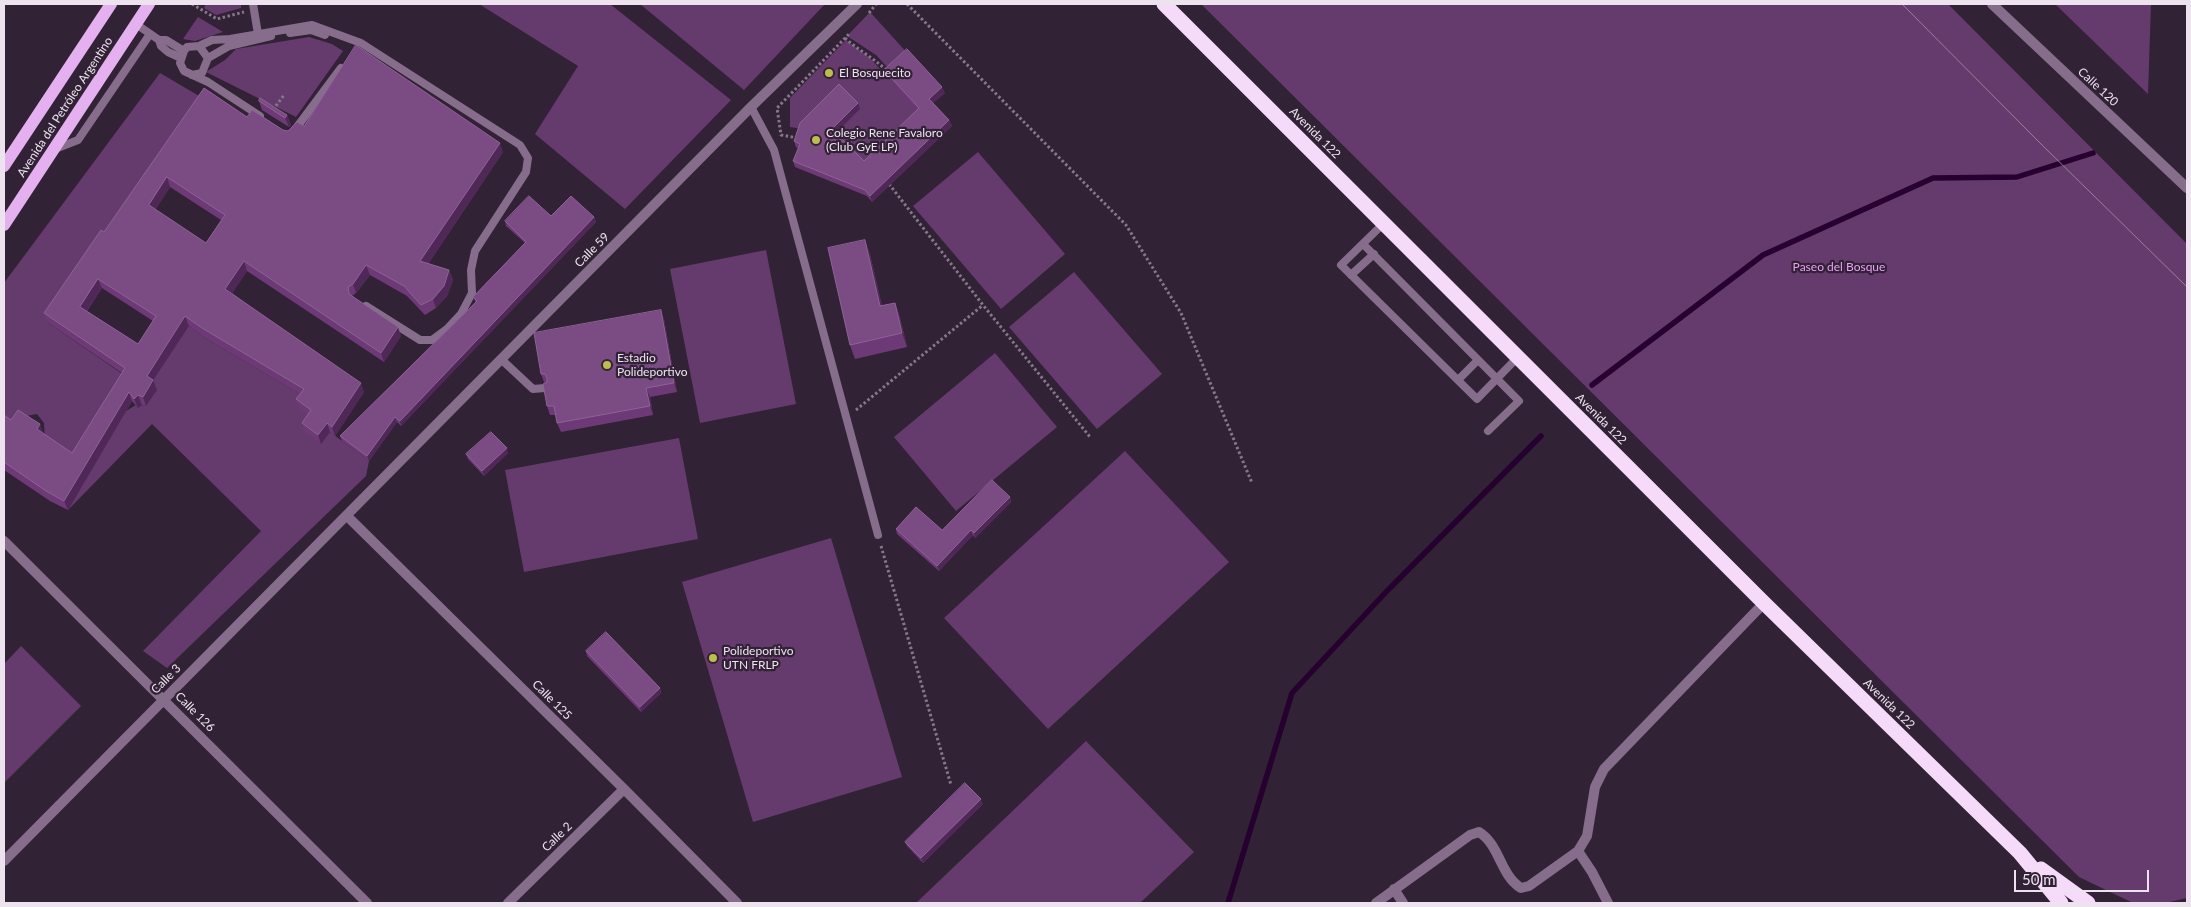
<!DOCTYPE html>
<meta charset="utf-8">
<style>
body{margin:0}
#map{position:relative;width:2191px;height:907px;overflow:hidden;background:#322235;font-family:Lato,sans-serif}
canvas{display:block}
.frame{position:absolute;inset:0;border:5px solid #ede3ef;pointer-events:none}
.scale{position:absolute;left:2014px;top:870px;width:135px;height:22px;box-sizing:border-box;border:2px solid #ede3ef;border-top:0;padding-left:6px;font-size:15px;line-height:18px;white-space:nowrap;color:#ede3ef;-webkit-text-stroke:4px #322235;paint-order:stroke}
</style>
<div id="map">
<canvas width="2191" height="907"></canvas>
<div class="frame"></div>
<div class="scale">50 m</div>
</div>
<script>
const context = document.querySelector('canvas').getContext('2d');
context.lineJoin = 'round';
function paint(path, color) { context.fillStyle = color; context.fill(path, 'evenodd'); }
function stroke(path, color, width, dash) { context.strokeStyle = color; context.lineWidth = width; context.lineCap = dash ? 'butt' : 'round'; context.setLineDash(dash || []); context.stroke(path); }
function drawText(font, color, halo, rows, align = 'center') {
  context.font = font + ' Lato,sans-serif'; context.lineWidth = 4.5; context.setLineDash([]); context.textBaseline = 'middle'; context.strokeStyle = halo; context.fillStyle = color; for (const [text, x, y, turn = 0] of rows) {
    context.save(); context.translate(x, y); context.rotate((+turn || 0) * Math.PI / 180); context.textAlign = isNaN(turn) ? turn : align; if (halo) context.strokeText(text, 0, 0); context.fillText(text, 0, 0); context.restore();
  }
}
const green = new Path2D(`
 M 206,4 L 241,4 L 241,8 L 216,15 L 204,8 Z
 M 479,4 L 610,4 L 731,100 L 625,209 L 535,134 L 578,66 Z
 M 640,4 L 825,4 L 744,90 Z
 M 1201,4 L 1948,4 L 2187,244 L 2187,898 L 2165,903 L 2133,903 L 2079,877 Z
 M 2055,4 L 2151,4 L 2148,94 Z
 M 870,12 L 909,55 L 891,71 L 876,55 L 847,36 Z
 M 198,17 L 223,32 L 195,41 L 183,39 Z
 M 309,37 L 332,44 L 343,51 L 296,117 L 206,72 L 225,60 L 236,49 Z
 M 846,40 L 870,58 L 921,114 L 866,166 L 803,129 L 790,127 L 790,98 Z
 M 160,73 L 206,100 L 47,322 L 124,375 L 75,463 L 45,442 L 44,423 L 37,414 L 26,416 L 15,429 L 4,422 L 4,283 Z
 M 978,152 L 1065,254 L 1001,309 L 913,206 Z
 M 766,250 L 796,404 L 700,423 L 670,269 Z
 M 1074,272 L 1162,374 L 1097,429 L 1009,327 Z
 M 184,322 L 205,338 L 307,398 L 315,420 L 306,433 L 321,444 L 330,432 L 369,461 L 366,476 L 167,668 L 143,651 L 261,531 L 152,424 L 68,510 L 126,411 L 136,405 L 138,408 L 142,405 L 146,406 L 150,385 Z
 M 995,353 L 1057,427 L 956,511 L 894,437 Z
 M 679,438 L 698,539 L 524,572 L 505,470 Z
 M 1125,451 L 1229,562 L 1048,729 L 944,618 Z
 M 831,538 L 902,777 L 753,822 L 682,582 Z
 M 21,646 L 81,706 L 4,783 L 4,664 Z
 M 1086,741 L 1194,852 L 1140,903 L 916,903 Z`);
const stream = new Path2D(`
 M 1592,385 L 1763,255 L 1933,178 L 2017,177 L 2093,153
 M 1228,903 L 1292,693 L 1386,592 L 1541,436`);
const path = new Path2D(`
 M 192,4 L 217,19 L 244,12
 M 907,4 L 1126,225 L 1181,313 L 1252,483
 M 869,13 L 876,4
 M 845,38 C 858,50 874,58 887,71
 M 273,110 L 284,95
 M 798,138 L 781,135 L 777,108 L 849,34
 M 889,184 L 983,305 L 1090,437
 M 856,410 L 983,305
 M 881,546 L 951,785`);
const lane = new Path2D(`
 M 253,4 L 258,34
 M 136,24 L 159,40 L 161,46 L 168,52 L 181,58
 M 290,33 L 311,30 L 325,35
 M 159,40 L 166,40 L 184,51 L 187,47 L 199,46 L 212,40 L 230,39 L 312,25 L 361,43 L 520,145 L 528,158 L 526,172 L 475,251 L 471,270 L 472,293 L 461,314 L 447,329 L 432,340 L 420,340 L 366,306
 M 184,51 L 180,63 L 184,71 L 208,82 L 260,116
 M 208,58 L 229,46 L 271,36
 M 192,75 L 202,73 L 208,58 L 199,46
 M 751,107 L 774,150 L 878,535
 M 294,131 L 341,68
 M 55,149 L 78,140 L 150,34
 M 1384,223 L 1341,265 L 1477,399 L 1518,357
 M 1363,244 L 1519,401 L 1488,431
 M 1351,275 L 1374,254
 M 502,360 L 533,389 L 545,388
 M 1458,380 L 1478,360`);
const street = new Path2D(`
 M 1992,4 L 2187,188
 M 347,516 L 624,789 L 737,903
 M 4,541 L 367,903
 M 1578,851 L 1592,872 L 1608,903
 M 4,861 L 751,107 L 857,4
 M 1394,889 L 1403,903
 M 508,903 L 624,789
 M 1376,903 L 1470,835 L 1479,832 C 1500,845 1500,875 1521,888 L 1529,886 L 1578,851 L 1587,836 L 1595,787 L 1604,769 L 1764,603`);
const primary = new Path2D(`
 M 4,166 L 111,4
 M 4,225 L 149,4`);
const highway = new Path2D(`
 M 1164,4 L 1764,603 L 2020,853 L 2061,903
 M 2041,869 L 2088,903`);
const tram = new Path2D(`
 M 1902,4 L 2040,143 L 2187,287`);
const wall = new Path2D(`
 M 884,70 L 945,93 L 933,103 L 949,120 L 952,126 L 872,202 L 867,196 L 795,167 L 793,161 L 798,148 L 796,147 L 794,141 L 860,109 L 836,133 L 864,161 L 917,110 L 886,76 Z
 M 204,88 L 247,117 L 283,130 L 288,131 L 304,126 L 503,152 L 428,264 L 449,270 L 453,280 L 447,296 L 436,308 L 425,315 L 407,296 L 370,275 L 356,293 L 352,296 L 401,336 L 384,362 L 247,271 L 232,293 L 364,392 L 335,436 L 330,432 L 321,444 L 305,433 L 302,423 L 308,415 L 300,409 L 296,399 L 300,394 L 205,338 L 189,326 L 153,380 L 157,390 L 146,406 L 142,405 L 138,408 L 132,401 L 68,510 L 50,501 L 4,470 L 4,415 L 11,420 L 44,434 L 72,453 L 122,373 L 47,322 L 44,313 L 104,232 ZM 170,187 L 221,220 L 206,243 L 155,210 ZM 102,288 L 153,321 L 138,344 L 87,311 Z
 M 259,101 L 287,115 L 291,125 L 289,127 L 262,110 Z
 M 551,216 L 594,217 L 596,222 L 401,426 L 397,422 L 369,461 L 342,441 L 340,436 L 476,303 L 473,297 L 525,243 L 506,226 L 505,221 Z
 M 870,254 L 882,306 L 895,303 L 900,317 L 907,347 L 855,359 L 850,345 Z
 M 664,319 L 677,392 L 650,397 L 653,415 L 561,432 L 557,423 L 556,415 L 550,415 L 547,406 L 545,383 L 544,382 L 541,374 Z
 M 508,453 L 484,476 L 468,459 L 466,454 Z
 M 1010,497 L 1011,502 L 975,538 L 973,535 L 939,571 L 897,534 L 896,529 L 942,530 Z
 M 586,651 L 660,688 L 661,693 L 641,712 L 587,656 Z
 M 983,804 L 923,863 L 907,846 L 905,842 Z`);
const shadedWall = new Path2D(`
 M 942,87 L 945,93 L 931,105 L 929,99 Z
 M 858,103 L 860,109 L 834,135 L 832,129 Z
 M 287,115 L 291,125 L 289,127 L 285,118 Z
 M 949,120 L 952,126 L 872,202 L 870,196 Z
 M 500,143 L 503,152 L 423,271 L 420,261 Z
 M 167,177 L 170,187 L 152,215 L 149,205 Z
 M 594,217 L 596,222 L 401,426 L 400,421 Z
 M 865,240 L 870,254 L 885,320 L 880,306 Z
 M 244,261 L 247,271 L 229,298 L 225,289 Z
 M 366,265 L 370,275 L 356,293 L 353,284 Z
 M 449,270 L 453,280 L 447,296 L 436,308 L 433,299 Z
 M 98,279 L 102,288 L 83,316 L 80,307 Z
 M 895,303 L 900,317 L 907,347 L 902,333 Z
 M 661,310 L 664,319 L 677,392 L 674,383 Z
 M 185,316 L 189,326 L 150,385 L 147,376 Z
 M 398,327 L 401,336 L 384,362 L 381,353 Z
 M 153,380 L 157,390 L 146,406 L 143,397 Z
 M 361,383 L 364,392 L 335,436 L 332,427 Z
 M 646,388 L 650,397 L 653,415 L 650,406 Z
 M 129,392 L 132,401 L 68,510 L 64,501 Z
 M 138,395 L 142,405 L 138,408 L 134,399 Z
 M 395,417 L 397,422 L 369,461 L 367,456 Z
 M 327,423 L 330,432 L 321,444 L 318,435 Z
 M 40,424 L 44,434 L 37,429 Z
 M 507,448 L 508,453 L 484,476 L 482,471 Z
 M 1010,497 L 1011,502 L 975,538 L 974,533 Z
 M 971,530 L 973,535 L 939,571 L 937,566 Z
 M 660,688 L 661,693 L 641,712 L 640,707 Z
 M 981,799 L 983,804 L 923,863 L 921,858 Z`);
const building = new Path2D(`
 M 356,45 L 500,143 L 420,261 L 449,270 L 444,286 L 433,299 L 421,305 L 404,286 L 366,265 L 353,284 L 348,287 L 349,294 L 398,327 L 381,353 L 244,261 L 225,289 L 361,383 L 332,427 L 327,423 L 318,435 L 302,423 L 311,410 L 296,399 L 304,389 L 202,328 L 185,316 L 147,376 L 153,380 L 143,397 L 138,395 L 134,399 L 129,392 L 64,501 L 46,491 L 4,462 L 4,415 L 11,420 L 18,410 L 40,424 L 37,429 L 72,453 L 125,368 L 44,313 L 101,230 L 104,232 L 204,88 L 247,117 L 252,110 L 283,130 L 288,131 L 297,122 L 304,126 ZM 167,177 L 225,215 L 206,243 L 149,205 ZM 98,279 L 156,316 L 138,344 L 80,307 Z
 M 907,49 L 942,87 L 929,99 L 949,120 L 870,196 L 865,190 L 793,161 L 800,144 L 794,141 L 800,123 L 839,84 L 858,103 L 832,129 L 864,161 L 919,108 L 884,70 Z
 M 260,98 L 287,115 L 285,118 L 259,101 Z
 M 529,196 L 551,216 L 571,196 L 594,217 L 400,421 L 395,417 L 367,456 L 340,436 L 477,301 L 473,297 L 526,242 L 505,221 Z
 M 865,240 L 880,306 L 895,303 L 902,333 L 850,345 L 828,248 Z
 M 661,310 L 674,383 L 646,388 L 650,406 L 557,423 L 554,406 L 547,406 L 543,384 L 547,382 L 547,378 L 545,374 L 541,374 L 534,333 Z
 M 491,432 L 507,448 L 482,471 L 466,454 Z
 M 992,480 L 1010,497 L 974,533 L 971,530 L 937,566 L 896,529 L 916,507 L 942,530 Z
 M 606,632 L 660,688 L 640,707 L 586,651 Z
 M 965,783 L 981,799 L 921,858 L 905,842 Z`);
const markers = [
 [829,73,5,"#bbc044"],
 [816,140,5,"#bbc044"],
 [607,365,5,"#bbc044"],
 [713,658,5,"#bbc044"]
];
const poiNames = [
 ["El Bosquecito",839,73],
 ["Colegio Rene Favaloro",826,133],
 ["(Club GyE LP)",826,147],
 ["Estadio",617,358],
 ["Polideportivo",617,372],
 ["Polideportivo",723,651],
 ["UTN FRLP",723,665]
];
const streetNames = [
 ["Calle 120",2098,87,43],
 ["Avenida del Petróleo Argentino",65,107,-57],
 ["Avenida 122",1315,133,45],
 ["Calle 59",592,250,-45],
 ["Avenida 122",1601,419,45],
 ["Calle 3",166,679,-45],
 ["Calle 125",552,700,45],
 ["Avenida 122",1889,704,44],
 ["Calle 126",195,712,45],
 ["Calle 2",557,837,-44]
];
const parkNames = [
 ["Paseo del Bosque",1839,267]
];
paint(green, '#653b6d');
stroke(stream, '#26002e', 5.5);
stroke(path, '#857888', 3, [2.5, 2.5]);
stroke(lane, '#866d8b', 8);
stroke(street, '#866d8b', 10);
stroke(primary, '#e5b0ef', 12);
stroke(highway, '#f5dbf9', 15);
stroke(tram, '#918493', 1);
paint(wall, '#6e3977');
paint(shadedWall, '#502857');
paint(building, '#7b4b84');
stroke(building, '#8d6395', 1);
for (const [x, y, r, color] of markers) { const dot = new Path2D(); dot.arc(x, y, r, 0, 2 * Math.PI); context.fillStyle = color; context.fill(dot); stroke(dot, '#322235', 2); }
drawText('12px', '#ede3ef', '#322235', poiNames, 'left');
drawText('12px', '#ede3ef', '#322235', streetNames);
drawText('12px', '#ed9ffc', '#322235', parkNames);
</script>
